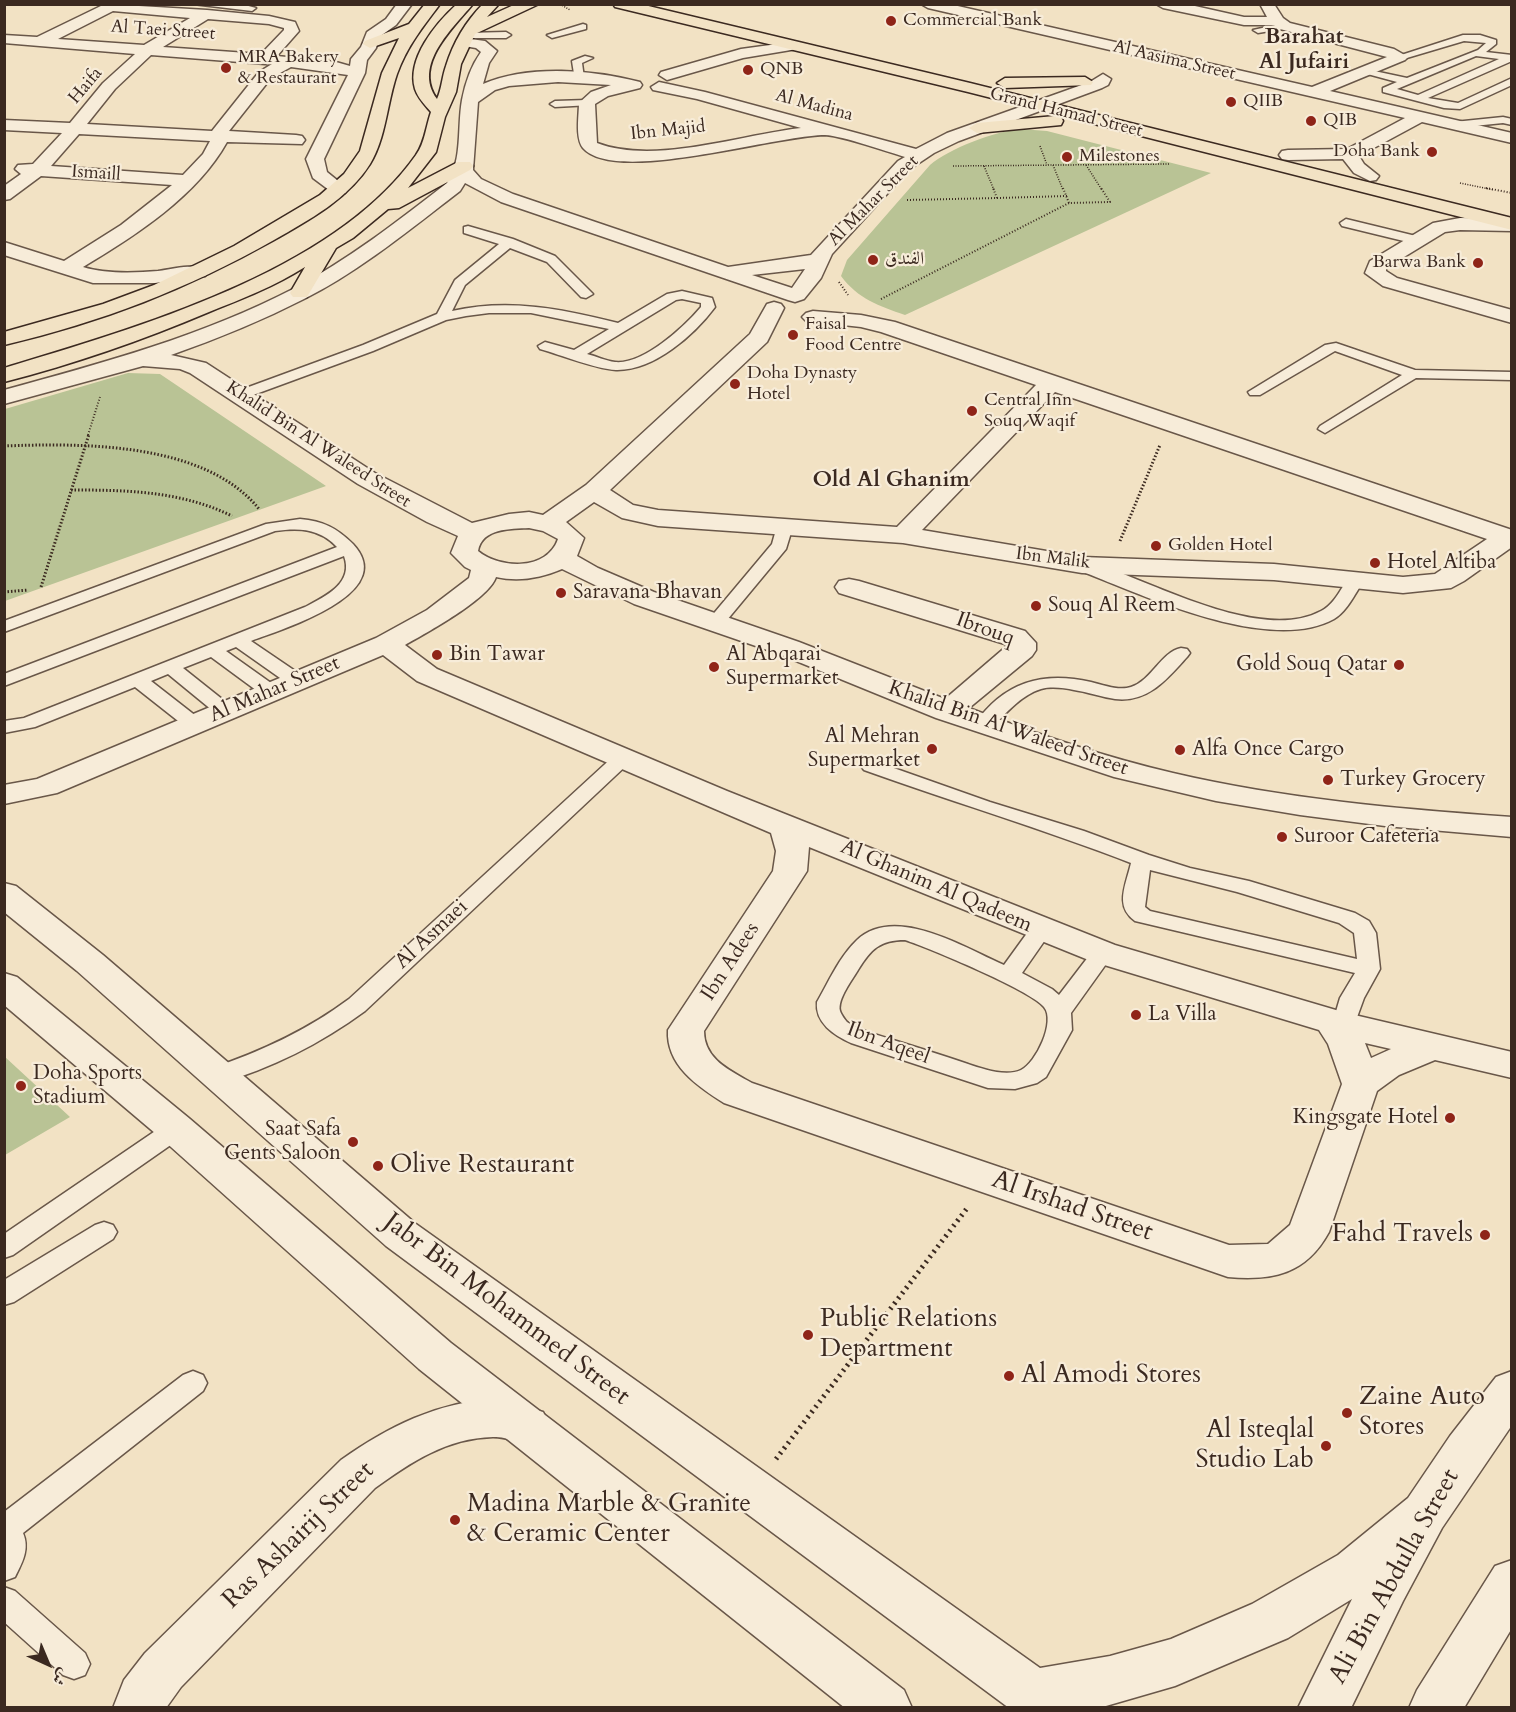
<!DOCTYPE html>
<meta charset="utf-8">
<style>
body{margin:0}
#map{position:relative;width:1516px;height:1712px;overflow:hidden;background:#f2e2c4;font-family:Cardo,Amiri,serif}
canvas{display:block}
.frame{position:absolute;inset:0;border:6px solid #3b2920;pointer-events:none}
.north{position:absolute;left:18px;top:1634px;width:60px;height:60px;-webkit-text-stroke:4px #f7ecd9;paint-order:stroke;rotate:136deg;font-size:16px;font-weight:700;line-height:24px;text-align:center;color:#3b2920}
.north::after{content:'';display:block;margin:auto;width:21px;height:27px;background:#3b2920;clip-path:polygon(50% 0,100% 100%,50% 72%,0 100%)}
</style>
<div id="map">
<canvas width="1516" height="1712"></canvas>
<div class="frame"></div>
<div class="north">ش</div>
</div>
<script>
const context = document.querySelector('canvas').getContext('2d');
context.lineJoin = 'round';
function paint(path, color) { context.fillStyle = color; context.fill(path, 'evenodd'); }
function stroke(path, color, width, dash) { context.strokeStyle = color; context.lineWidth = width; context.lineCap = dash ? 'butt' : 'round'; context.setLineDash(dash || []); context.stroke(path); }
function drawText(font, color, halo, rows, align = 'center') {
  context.font = font + ' Cardo,Amiri,serif'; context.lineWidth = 4.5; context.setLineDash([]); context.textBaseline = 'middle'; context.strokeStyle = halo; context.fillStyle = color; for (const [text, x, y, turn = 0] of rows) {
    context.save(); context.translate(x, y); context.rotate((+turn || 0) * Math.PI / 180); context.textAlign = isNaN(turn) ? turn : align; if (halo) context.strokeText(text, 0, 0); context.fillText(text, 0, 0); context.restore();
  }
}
const green = new Path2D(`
 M 1020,129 L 1047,131 L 1211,173 L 905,315 C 879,306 858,299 841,276 L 847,260 L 930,165 C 948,149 996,131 1020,129 Z
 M 128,373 L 160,374 L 326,486 L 5,601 L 5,409 Z
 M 4,1056 L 70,1117 L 5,1155 L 4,1155 Z`);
const pathFar3 = new Path2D(`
 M 560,4 L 570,10
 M 1040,146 L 1047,165
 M 1053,165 L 1063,190
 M 1086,165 L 1102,190
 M 953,166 L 1170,164
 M 984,166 L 994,190
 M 1460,183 L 1494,190`);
const pathFar2 = new Path2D(`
 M 1063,188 L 1069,203
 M 1486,188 L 1512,193
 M 997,198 L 1067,196
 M 907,200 L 997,198 L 993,188
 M 839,282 L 848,295
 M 881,299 L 1069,203 L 1110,202 L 1101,188
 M 88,435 L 100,397`);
const pathFar1 = new Path2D(`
 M 4,446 C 83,443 205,442 259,509
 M 71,490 C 127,490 181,491 232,516
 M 1120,541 L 1160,445
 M 41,587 L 89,434
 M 4,592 L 28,590`);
const path = new Path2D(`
 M 776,1459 L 968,1207`);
const service = new Path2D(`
 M 193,4 L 241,4 L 256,8 L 252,11 Z
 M 1285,23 L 1288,24 L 1288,28 L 1258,33 L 1253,30 Z
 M 583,24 L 586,25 L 586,29 L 552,38 L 547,35 Z
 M 466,33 L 506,32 L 511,35 L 506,38 L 463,38 L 463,34 Z
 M 1463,35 L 1480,35 L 1496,40 L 1496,44 L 1486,52 L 1512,55 L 1512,61 L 1428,98 L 1458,103 L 1512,78 L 1512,85 L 1460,109 L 1444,108 L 1383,92 L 1383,88 L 1397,82 L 1360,72 L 1365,69 L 1407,78 L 1478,50 L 1486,43 L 1464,41 L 1400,60 L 1395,57 ZM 1476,56 L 1499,59 L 1418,95 L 1397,89 Z
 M 585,56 L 593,58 L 582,63 L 584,78 L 575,80 L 572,61 Z
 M 587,100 L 592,103 L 591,105 L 555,107 L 550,104 L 555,101 Z
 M 1503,117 L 1512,119 L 1512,125 L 1503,123 L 1454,128 L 1449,125 L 1454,122 Z
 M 1346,219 L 1420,237 L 1422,240 L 1416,244 L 1342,226 L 1340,223 Z
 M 468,226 L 513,239 L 555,256 L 593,294 L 586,298 L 581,297 L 547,262 L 510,248 L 465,285 L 452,311 C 509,298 563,309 618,323 L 667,294 L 682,291 L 712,298 L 715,307 C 694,335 654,371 616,370 C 596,369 561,355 540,349 L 538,346 L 545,342 L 574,350 L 609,329 L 531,313 L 489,313 L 466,316 L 446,320 L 373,351 L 245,398 L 235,398 L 233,395 L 235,392 L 363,345 L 437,314 L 455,280 L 499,244 L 464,233 L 464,227 ZM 682,299 L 701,303 L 701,307 C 684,327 643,365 615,362 C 606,361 596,356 587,354 L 676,300 Z
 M 1336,343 L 1415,370 L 1512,372 L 1512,380 L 1416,378 L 1325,433 L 1318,429 L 1320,426 L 1402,375 L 1335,351 L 1260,395 L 1250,395 L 1248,392 L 1325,345 Z
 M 300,519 C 323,521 337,528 353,544 C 400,594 282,629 251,641 L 304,677 L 306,681 L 304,685 L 290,685 L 236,647 L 226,651 L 278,688 L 280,692 L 278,696 L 264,696 L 211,657 L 183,668 L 232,707 L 234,711 L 232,715 L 218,715 L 168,674 L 151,681 L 201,720 L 204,724 L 201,728 L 187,728 L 135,687 L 35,727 L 4,733 L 4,721 L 24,718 L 305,607 C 326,596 354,583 344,556 L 4,686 L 4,674 L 337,547 C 319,528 299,528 275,531 L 4,632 L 4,621 L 266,524 Z
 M 785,521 L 793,526 L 786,549 L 722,626 L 710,626 L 707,622 L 710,618 L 772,544 L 777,526 Z
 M 1082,560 C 1145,576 1258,645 1321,611 C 1334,605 1342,587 1350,575 L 1362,575 L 1365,579 C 1356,591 1348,611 1334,619 C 1269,655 1140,594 1076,569 L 1074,565 L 1076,561 Z
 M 1181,648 L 1187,649 L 1190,653 L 1187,657 C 1167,679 1148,703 1115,699 C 1101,697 1088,692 1074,690 C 1064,688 1052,686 1041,689 C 1021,695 1005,714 991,729 L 977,729 L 974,725 C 1004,682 1042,671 1091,682 C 1103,685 1119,691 1131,687 C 1152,680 1161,652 1181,648 Z
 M 623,752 L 630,754 L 633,758 L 630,762 L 365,1011 C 320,1044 272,1068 218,1084 L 209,1081 L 206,1075 L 209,1069 C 260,1052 306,1031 349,999 L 616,754 Z
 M 871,760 L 990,802 L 1084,831 L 1149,855 L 1190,868 L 1249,881 L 1355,913 L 1369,921 L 1376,933 L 1380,969 L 1364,998 L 1352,1031 L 1344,1033 L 1336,1031 L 1332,1025 L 1340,998 L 1355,973 L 1135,921 C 1114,906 1126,885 1131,863 C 1043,829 953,802 864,770 L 861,766 L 864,762 ZM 1150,870 L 1237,892 L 1339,923 L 1354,933 L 1357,959 L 1150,911 L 1145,907 Z
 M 1041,923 L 1049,925 L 1052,930 L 1022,973 L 1052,989 L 1059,995 L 1095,948 L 1103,946 L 1111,948 L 1114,953 L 1071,1013 L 1072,1030 L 1046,1077 L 1037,1083 L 1015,1089 L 988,1088 L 851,1043 C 834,1035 815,1023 817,1002 C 829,981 840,956 857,940 C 895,904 965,948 1004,965 L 1033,925 ZM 905,940 C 929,948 1030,990 1044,1007 C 1056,1021 1036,1063 1021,1070 C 1006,1077 983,1069 968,1064 C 942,1055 916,1047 890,1039 C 876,1034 859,1031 847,1022 C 845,1020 841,1014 840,1011 C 837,999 853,979 858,970 C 871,949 880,940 905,940 Z
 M 176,1120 L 185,1123 L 188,1129 L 185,1135 L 13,1255 L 4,1258 L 4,1234 L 167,1123 Z
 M 104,1222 L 113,1225 L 117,1232 L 113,1239 L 14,1302 L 4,1305 L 4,1280 L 95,1225 Z
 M 193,1371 L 203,1375 L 207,1383 L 203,1391 L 23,1533 C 30,1549 22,1563 15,1577 L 4,1581 L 4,1512 L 183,1375 Z
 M 4,1587 L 15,1591 L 85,1653 L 90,1664 L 85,1675 L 74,1679 L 63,1675 L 4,1622 Z`);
const minor = new Path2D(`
 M 105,4 L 207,10 L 269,16 L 295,22 L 299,31 L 277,56 L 336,62 L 350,66 L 351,59 L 361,47 L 367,32 L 386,19 L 397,4 L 412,4 L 396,25 L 379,37 L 376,48 L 367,60 L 365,73 L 324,159 L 327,172 L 348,189 L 345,193 L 333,193 L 313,178 L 306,159 L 348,75 L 291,67 L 271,78 L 229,131 L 296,135 L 302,136 L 305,140 L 302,144 L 227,142 C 197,196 135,236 83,267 C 105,274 135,273 158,271 C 173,269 190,264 205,268 L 208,272 L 205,276 L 155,283 L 93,283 L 4,255 L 4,242 L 64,261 L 121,225 L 172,185 L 41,176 L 10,199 L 4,200 L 4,186 L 21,174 L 15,169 L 18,165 L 33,164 L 62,133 L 4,130 L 4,120 L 70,123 L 103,83 L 135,54 L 4,43 L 4,35 L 37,37 ZM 113,11 L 190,18 L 144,45 L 58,39 ZM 208,19 L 269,24 L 284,28 L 284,30 L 261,54 L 163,47 ZM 151,55 L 265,64 L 272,64 L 259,72 L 212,131 L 87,124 L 115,89 ZM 79,134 L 210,141 L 203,154 L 183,175 L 51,166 Z
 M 921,4 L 949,4 L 1312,87 L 1387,57 L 1280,29 L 1274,25 L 1244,25 L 1163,8 L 1156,4 L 1186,4 L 1244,17 L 1267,17 L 1260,4 L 1274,4 L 1283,18 L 1290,23 L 1394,49 L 1408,57 L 1405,60 L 1330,91 L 1512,133 L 1512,143 L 1422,122 L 1359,156 L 1364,164 L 1379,176 L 1376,180 L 1370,181 L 1354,173 L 1343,159 L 1288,160 L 1282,159 L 1279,155 L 1282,151 L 1288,150 L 1347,149 L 1405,118 L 928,8 Z
 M 463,38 L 485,41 L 497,51 L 489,63 L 483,84 C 529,64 594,70 640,82 L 642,85 L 640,88 L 608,96 L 595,104 L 597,143 C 654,165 740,135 801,128 L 697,99 L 653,90 L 651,87 L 659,82 L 705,92 L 916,149 L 947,133 L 1090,82 L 1103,74 L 1111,79 L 1108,85 L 1102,88 L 959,141 L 934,153 L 910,169 L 832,254 L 821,278 L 804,299 L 795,302 L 788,300 L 501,202 L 465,183 L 460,191 C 412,228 361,270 306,298 C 263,320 217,339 171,355 L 206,363 L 375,473 L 472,523 L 509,514 L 529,512 L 543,515 L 586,485 L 750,334 L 767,304 L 774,302 L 781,304 L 784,308 L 767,342 L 610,490 L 633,505 L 658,510 L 897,527 L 1036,385 L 881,332 L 861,327 L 806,321 L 802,317 L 806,313 L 813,311 L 861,315 L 895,322 L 1512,530 L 1512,547 L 1464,581 L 1451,588 L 1403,593 L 1274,580 L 1082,573 L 903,543 L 658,526 L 622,518 L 594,502 L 566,522 L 584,538 L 577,556 L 598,568 L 654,592 L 799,642 L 945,699 L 1008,645 L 839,593 L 835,587 L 839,581 L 849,579 L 859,581 L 1025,631 L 1036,643 L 1036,650 L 1032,656 L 969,708 C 1036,734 1104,757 1173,773 C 1284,799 1398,809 1512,817 L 1512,837 L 1385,826 L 1300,815 L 1216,801 L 1114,777 L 936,718 L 779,654 L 634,604 L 562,569 C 541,578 519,582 496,577 C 489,599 426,633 405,645 L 437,669 L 727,791 L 1115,945 L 1346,1013 L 1512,1052 L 1512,1078 L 1435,1060 L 1399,1075 L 1377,1091 L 1329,1232 C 1306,1274 1273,1281 1228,1277 L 724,1103 C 697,1086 666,1065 668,1030 L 773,871 L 776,851 L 771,833 L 417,681 L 383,655 L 57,793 L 4,804 L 4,785 L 37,779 L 376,638 L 427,610 L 469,578 L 471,570 L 465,567 L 451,553 L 458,536 L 427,522 L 358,484 L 190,373 L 180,369 L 143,366 L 4,404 L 4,390 C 103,363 202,336 293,289 C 348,260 398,221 447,183 C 463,159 457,128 462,100 C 465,84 471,66 481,52 L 476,48 L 458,45 L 456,42 L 458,39 ZM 558,82 L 611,85 L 591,92 L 579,103 C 579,115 575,138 583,148 C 615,185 776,135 825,135 C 843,136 885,151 905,157 L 898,161 L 811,255 L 728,267 L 513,194 L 481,179 L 473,170 L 478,102 L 495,90 L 509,86 ZM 805,269 L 792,288 L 752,275 ZM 1055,392 L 1487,539 L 1435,574 L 1403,577 L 1274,564 L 1082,557 L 922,530 ZM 529,528 L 543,531 L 558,539 C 547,571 500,569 478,551 C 482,528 510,529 529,528 ZM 809,847 L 1091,961 L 1319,1030 L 1328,1044 L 1342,1084 L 1290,1225 L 1268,1244 L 1229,1245 L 752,1083 C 729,1070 704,1059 704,1031 L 807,871 ZM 1365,1043 L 1391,1049 L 1371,1058 Z
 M 792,42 L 799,46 L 797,49 L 743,58 L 667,80 L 659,75 L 661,72 L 741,49 Z
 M 1460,218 L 1512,219 L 1512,231 L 1460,230 L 1445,232 L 1386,268 L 1386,271 L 1397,278 L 1512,310 L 1512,323 L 1383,286 L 1365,273 L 1370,261 L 1433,223 Z
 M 495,1399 L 543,1412 L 550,1426 L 543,1440 C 517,1449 517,1437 493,1437 C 447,1438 411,1462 375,1488 L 181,1687 L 166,1708 L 113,1708 L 124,1680 L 145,1653 L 341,1460 C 388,1427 437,1402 495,1399 Z`);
const tertiary = new Path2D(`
 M 4,883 L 16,886 L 103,955 L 416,1224 L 1040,1668 L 1110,1656 L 1171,1639 L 1252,1604 L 1338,1555 L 1408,1498 L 1450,1436 L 1496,1377 L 1512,1371 L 1512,1425 L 1442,1528 L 1403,1601 L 1351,1708 L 1298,1708 L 1352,1599 L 1288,1638 L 1175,1686 L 1099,1708 L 1009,1708 L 386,1246 L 77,971 L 4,912 Z
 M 4,973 L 17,977 L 190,1119 L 451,1343 L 904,1690 L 912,1708 L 845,1708 L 419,1369 L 162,1139 L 4,1005 Z
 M 1512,1560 L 1512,1628 L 1464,1708 L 1409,1708 L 1417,1690 L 1495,1566 Z`);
const primary = new Path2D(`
 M 425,4 L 440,4 C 423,27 407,46 397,74 C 387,103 386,138 370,164 C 348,199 309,220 274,240 C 185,290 104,321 4,345 L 4,332 L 103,304 L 154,285 L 234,246 L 320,195 L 344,174 L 360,151 L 382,73 L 399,38 L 370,48 L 363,44 L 365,41 L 409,24 Z
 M 457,4 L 473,4 C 453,28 412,65 437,99 C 442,88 442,77 446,66 C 453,43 466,21 483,4 L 499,4 L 487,17 L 516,4 L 539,4 L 475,34 L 461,64 L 456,92 L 445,117 L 436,152 L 408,188 L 458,162 L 470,162 L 473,166 L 470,170 L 399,208 L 388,209 L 353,238 L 336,248 L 307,297 L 293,297 L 290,293 L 305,267 C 275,286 242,299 209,312 C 143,340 74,364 4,382 L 4,368 C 136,328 334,272 416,155 C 425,143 426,126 431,112 C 425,105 418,98 415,89 C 406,59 436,23 457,4 Z
 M 613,4 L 640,4 L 970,83 L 1512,218 L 1512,230 L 968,92 L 615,7 Z
 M 1085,77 L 1093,82 L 1091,85 L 1005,88 L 997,83 L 1005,78 Z
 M 1055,116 L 1061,117 L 1063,121 L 1061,125 L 977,133 L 969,128 L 977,123 Z`);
const markers = [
 [891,21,6,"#8f2418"],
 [226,68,6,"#8f2418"],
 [748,70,6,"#8f2418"],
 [1231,102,6,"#8f2418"],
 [1311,121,6,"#8f2418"],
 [1432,152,6,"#8f2418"],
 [1067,157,6,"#8f2418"],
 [873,260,6,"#8f2418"],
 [1478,263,6,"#8f2418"],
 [793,335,6,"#8f2418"],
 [735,384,6,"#8f2418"],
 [972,411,6,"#8f2418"],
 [1156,546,6,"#8f2418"],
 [1375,563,6,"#8f2418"],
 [561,593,6,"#8f2418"],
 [1036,606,6,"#8f2418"],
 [437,655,6,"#8f2418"],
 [1399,665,6,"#8f2418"],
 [714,667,6,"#8f2418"],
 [932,749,6,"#8f2418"],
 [1180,750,6,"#8f2418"],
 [1328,780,6,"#8f2418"],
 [1282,837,6,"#8f2418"],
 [1136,1015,6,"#8f2418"],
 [21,1086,6,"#8f2418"],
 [1450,1118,6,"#8f2418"],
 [353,1142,6,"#8f2418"],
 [378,1166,6,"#8f2418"],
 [1485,1235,6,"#8f2418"],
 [808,1335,6,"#8f2418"],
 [1009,1376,6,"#8f2418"],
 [1347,1413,6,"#8f2418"],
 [1326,1446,6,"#8f2418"],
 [455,1520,6,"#8f2418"]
];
const farPoinames = [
 ["Commercial Bank",903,21],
 ["MRA Bakery",238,58],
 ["& Restaurant",238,79],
 ["QNB",760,70],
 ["QIIB",1243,102],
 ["QIB",1323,121],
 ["Doha Bank",1420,152,"right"],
 ["Milestones",1079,157],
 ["الفندق",885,260],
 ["Barwa Bank",1466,263,"right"],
 ["Faisal",805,325],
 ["Food Centre",805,346],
 ["Doha Dynasty",747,374],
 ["Hotel",747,395],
 ["Central Inn",984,401],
 ["Souq Waqif",984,422],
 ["Golden Hotel",1168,546]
];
const farStreetnames = [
 ["Al Taei Street",163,31,4],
 ["Al Aasima Street",1174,61,13],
 ["Haifa",86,86,-50],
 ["Al Madina",814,106,15],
 ["Grand Hamad Street",1066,113,14],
 ["Ibn Majid",668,131,-6],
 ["Ismaill",96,174,4],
 ["Al Mahar Street",874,201,-45],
 ["Khalid Bin Al Waleed Street",318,445,33],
 ["Ibn Malik",1053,559,7]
];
const poiNames = [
 ["Hotel Altiba",1387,563],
 ["Saravana Bhavan",573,593],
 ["Souq Al Reem",1048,606],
 ["Bin Tawar",449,655],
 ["Al Abqarai",726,655],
 ["Supermarket",726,679],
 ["Gold Souq Qatar",1387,665,"right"],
 ["Al Mehran",920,737,"right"],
 ["Supermarket",920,761,"right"],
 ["Alfa Once Cargo",1192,750],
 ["Turkey Grocery",1340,780],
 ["Suroor Cafeteria",1294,837],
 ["La Villa",1148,1015],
 ["Doha Sports",33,1074],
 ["Stadium",33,1098],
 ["Kingsgate Hotel",1438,1118,"right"],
 ["Saat Safa",341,1130,"right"],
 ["Gents Saloon",341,1154,"right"]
];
const streetNames = [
 ["Ibrouq",985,630,20],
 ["Al Mahar Street",275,690,-23],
 ["Khalid Bin Al Waleed Street",1008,729,19],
 ["Al Ghanim Al Qadeem",936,887,23],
 ["Al Asmaei",432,935,-43],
 ["Ibn Adees",731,962,-57],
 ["Ibn Aqeel",888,1044,20]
];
const farDistrictnames = [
 ["Barahat",1304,38],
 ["Al Jufairi",1304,63],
 ["Old Al Ghanim",891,481]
];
const nearPoinames = [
 ["Olive Restaurant",390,1166],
 ["Fahd Travels",1473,1235,"right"],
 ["Public Relations",820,1320],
 ["Department",820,1350],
 ["Al Amodi Stores",1021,1376],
 ["Zaine Auto",1359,1398],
 ["Stores",1359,1428],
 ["Al Isteqlal",1314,1431,"right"],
 ["Studio Lab",1314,1461,"right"],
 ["Madina Marble & Granite",467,1505],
 ["& Ceramic Center",467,1535]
];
const nearStreetnames = [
 ["Al Irshad Street",1072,1207,19],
 ["Jabr Bin Mohammed Street",506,1310,37],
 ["Ras Ashairij Street",299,1536,-44],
 ["Ali Bin Abdulla Street",1395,1577,-61]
];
paint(green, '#b9c395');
stroke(service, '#695749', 3);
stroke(minor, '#695749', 3);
stroke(tertiary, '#695749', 3);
stroke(primary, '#3b2920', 3);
stroke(pathFar3, '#3b2920', 1.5, [1, 1.5]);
stroke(pathFar2, '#3b2920', 2, [1, 2]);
stroke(pathFar1, '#3b2920', 3, [1.5, 2]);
stroke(path, '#3b2920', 5, [2, 4.5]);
paint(service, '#f7ecd9');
paint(minor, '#f7ecd9');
paint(tertiary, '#f7ecd9');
paint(primary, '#f2e2c4');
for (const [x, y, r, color] of markers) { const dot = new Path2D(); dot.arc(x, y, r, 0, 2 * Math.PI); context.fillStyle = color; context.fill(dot); stroke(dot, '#f7ecd9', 2); }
drawText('18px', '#3b2920', '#f7ecd9', farPoinames, 'left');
drawText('18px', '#3b2920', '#f7ecd9', farStreetnames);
drawText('21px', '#3b2920', '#f7ecd9', poiNames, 'left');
drawText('21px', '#3b2920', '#f7ecd9', streetNames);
drawText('bold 22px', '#3b2920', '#f7ecd9', farDistrictnames);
drawText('26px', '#3b2920', '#f7ecd9', nearPoinames, 'left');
drawText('26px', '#3b2920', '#f7ecd9', nearStreetnames);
</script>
